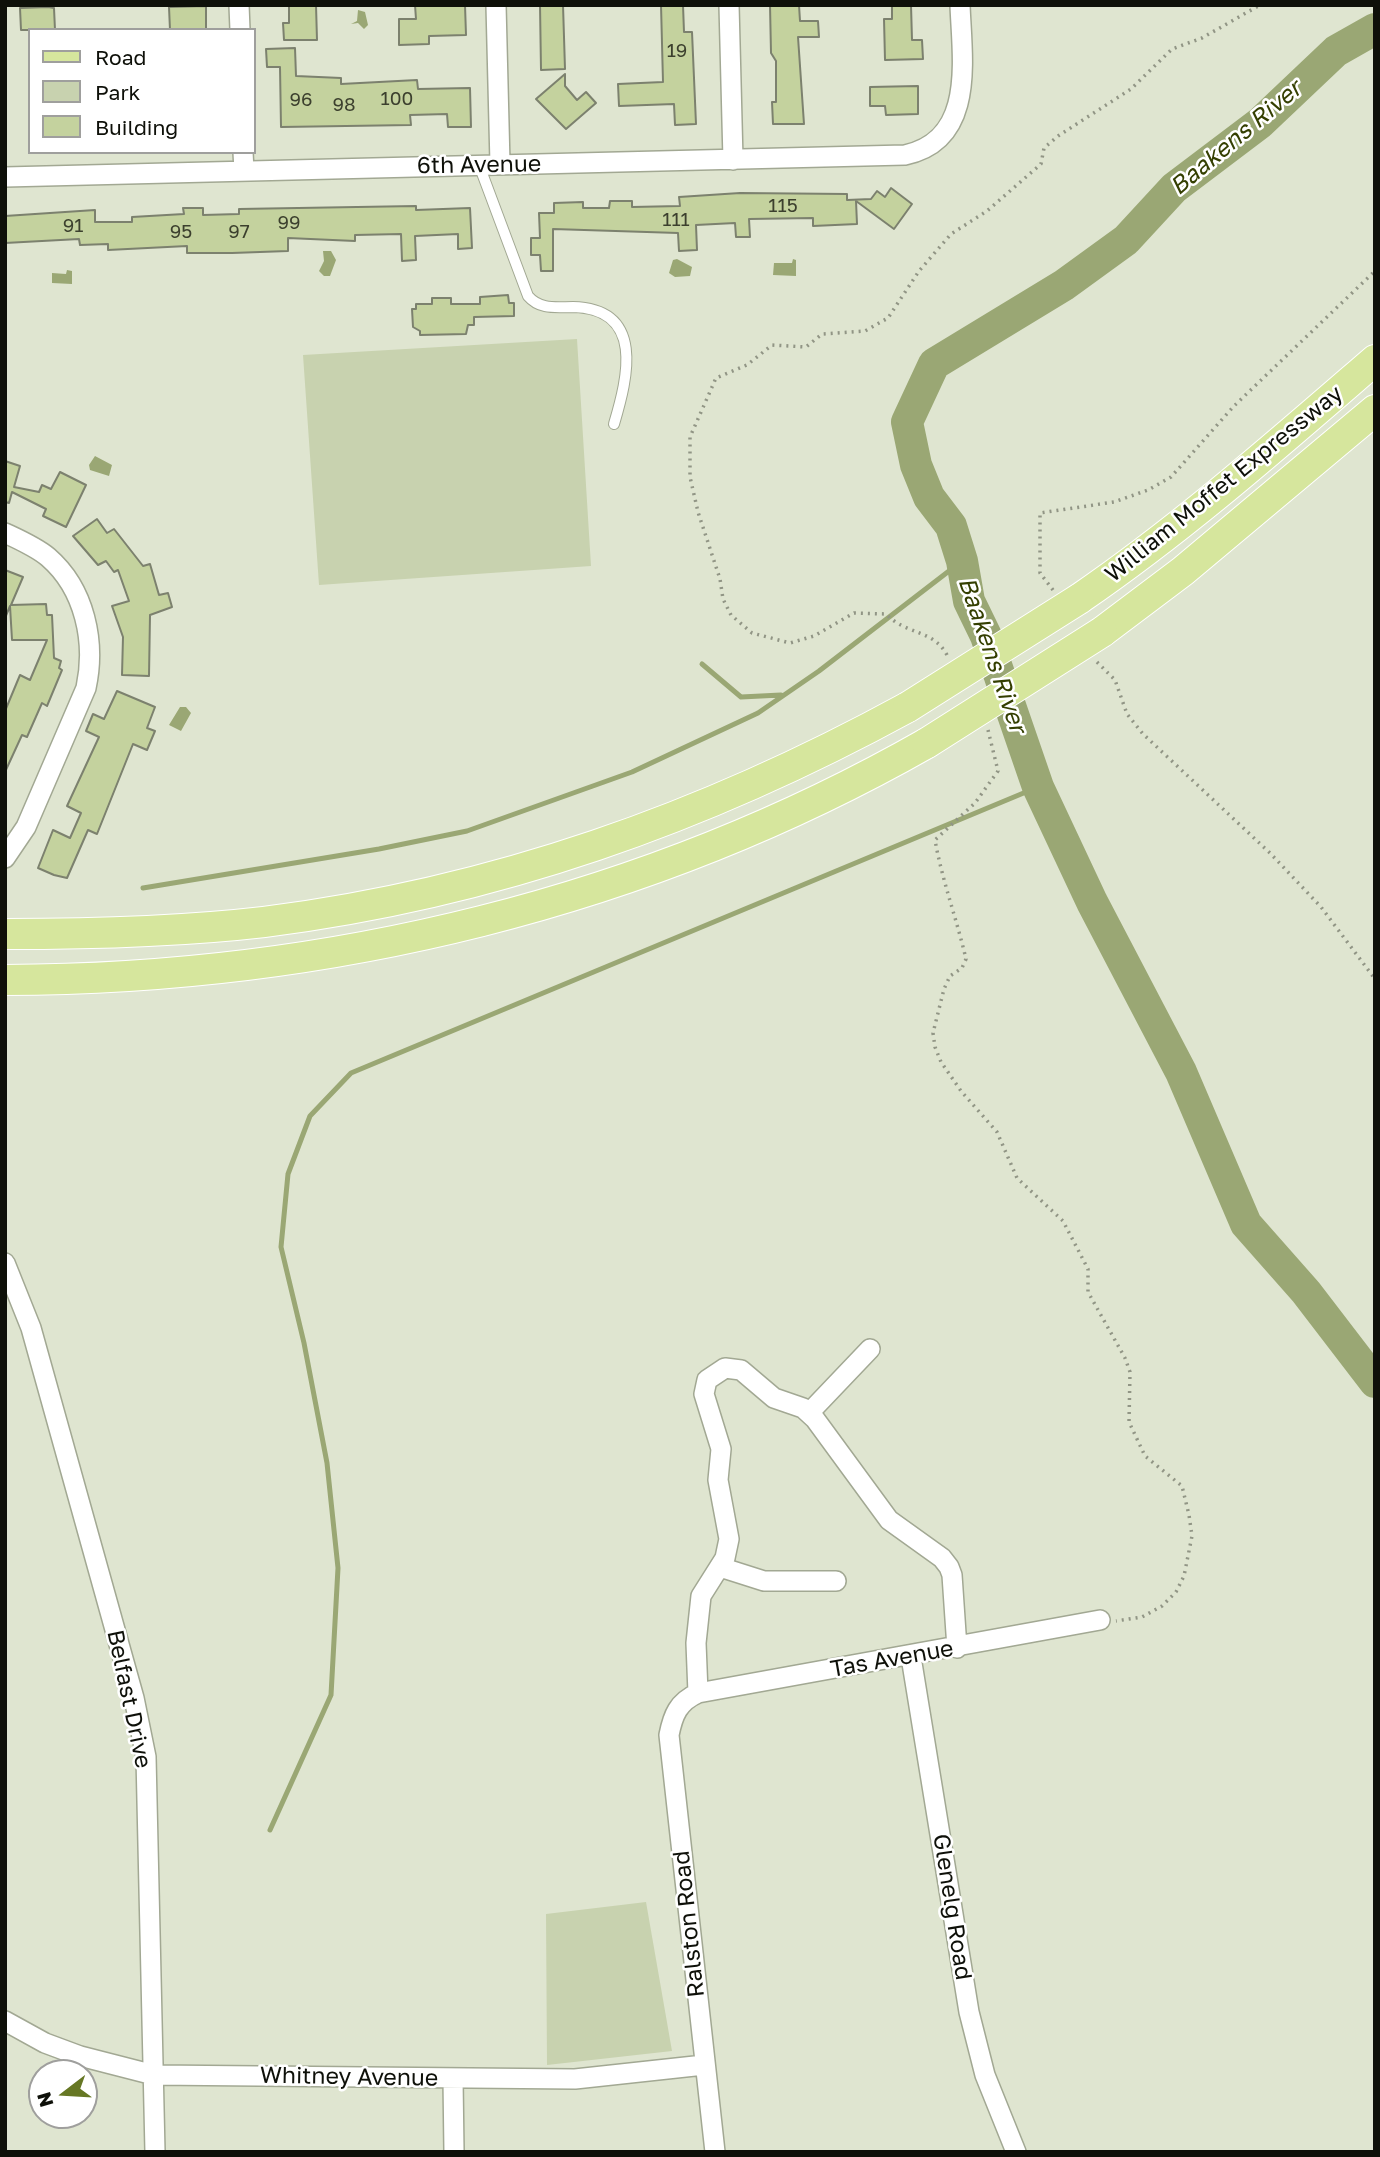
<!DOCTYPE html>
<style>
body{margin:0}
#map{position:relative;width:1380px;height:2157px;overflow:hidden;background:#dfe5d0;font-family:"Golos Text",sans-serif}
canvas{display:block}
.frame{position:absolute;inset:0;border:7px solid #0e1009;pointer-events:none}
.legend{position:absolute;left:28px;top:28px;width:228px;height:126px;box-sizing:border-box;background:#fff;border:2px solid #9f9f9d;margin:0;padding:9px 12px;list-style:none;font-size:21px;color:#0e1009}
.legend li{display:flex;align-items:center;gap:14px;height:35px}
.legend b{width:35px;border:2px solid #9f9f9d}
.north{position:absolute;left:28px;top:2059px;width:70px;height:70px;box-sizing:border-box;background:#fff;border:2px solid #9f9f9d;border-radius:50%;rotate:253deg;font-size:19px;font-weight:700;line-height:28px;text-align:center;color:#0e1009}
.north::after{content:'';display:block;margin:auto;width:24px;height:32px;background:#667724;clip-path:polygon(50% 0,100% 100%,50% 72%,0 100%)}
</style>
<div id="map">
<canvas width="1380" height="2157"></canvas>
<div class="frame"></div>
<ul class="legend">
<li><b style="height:9px;background:#d6e69d"></b>Road</li>
<li><b style="height:19px;background:#c8d2af"></b>Park</li>
<li><b style="height:19px;background:#c4d29e"></b>Building</li>
</ul>
<div class="north">N</div>
</div>
<script>
const context = document.querySelector('canvas').getContext('2d');
context.lineJoin = 'round';
function paint(path, color) { context.fillStyle = color; context.fill(path, 'evenodd'); }
function stroke(path, color, width, dash) { context.strokeStyle = color; context.lineWidth = width; context.lineCap = dash ? 'butt' : 'round'; context.setLineDash(dash || []); context.stroke(path); }
function drawText(font, color, halo, rows, align = 'center') {
  context.font = font + ' "Golos Text",sans-serif'; context.lineWidth = 5; context.setLineDash([]); context.textBaseline = 'middle'; context.strokeStyle = halo; context.fillStyle = color; for (const [text, x, y, turn = 0] of rows) {
    context.save(); context.translate(x, y); context.rotate((+turn || 0) * Math.PI / 180); context.textAlign = isNaN(turn) ? turn : align; if (halo) context.strokeText(text, 0, 0); context.fillText(text, 0, 0); context.restore();
  }
}
const green = new Path2D(`
 M 577,339 L 591,566 L 319,585 L 303,355 Z
 M 646,1902 L 672,2051 L 547,2065 L 546,1914 Z`);
const water = new Path2D(`
 M 358,10 L 365,12 L 368,25 L 364,29 L 358,23 L 351,24 L 357,21 Z
 M 323,251 L 331,251 L 336,260 L 330,276 L 324,276 L 319,271 L 324,261 Z
 M 677,259 L 692,267 L 690,276 L 675,277 L 669,273 L 673,260 Z
 M 793,259 L 796,260 L 796,276 L 773,275 L 774,263 L 792,263 Z
 M 67,270 L 72,271 L 72,284 L 52,283 L 52,273 L 66,274 Z
 M 95,456 L 112,465 L 109,476 L 90,470 L 89,465 Z
 M 180,707 L 186,707 L 191,713 L 181,731 L 169,725 Z`);
const stream = new Path2D(`
 M 702,664 L 741,697 L 781,695
 M 143,888 L 379,849 L 467,831 L 632,772 L 758,713 L 819,671 L 962,561
 M 270,1830 L 331,1695 L 338,1568 L 327,1463 L 304,1343 L 281,1247 L 288,1174 L 310,1116 L 351,1073 L 1038,787`);
const river = new Path2D(`
 M 1375,29 L 1336,51 L 1260,123 L 1174,188 L 1126,240 L 1064,285 L 934,364 L 907,422 L 916,465 L 929,497 L 951,526 L 962,561 L 969,601 L 986,636 L 1038,787 L 1092,902 L 1181,1072 L 1246,1224 L 1306,1292 L 1375,1382`);
const building = new Path2D(`
 M 289,5 L 316,5 L 317,40 L 284,40 L 283,23 L 289,23 Z
 M 415,5 L 465,5 L 466,35 L 429,36 L 429,44 L 399,45 L 399,19 L 416,19 Z
 M 540,5 L 563,5 L 565,69 L 541,70 Z
 M 661,5 L 683,5 L 684,32 L 692,32 L 696,124 L 675,125 L 674,104 L 619,106 L 618,84 L 663,82 Z
 M 770,5 L 799,5 L 800,21 L 818,21 L 819,37 L 798,37 L 804,124 L 773,124 L 772,102 L 776,102 L 776,61 L 771,53 Z
 M 892,5 L 911,5 L 912,40 L 922,40 L 923,59 L 885,60 L 884,19 L 892,19 Z
 M 206,6 L 206,30 L 170,30 L 169,7 Z
 M 48,7 L 54,8 L 55,30 L 21,30 L 20,8 Z
 M 295,48 L 296,76 L 341,78 L 341,84 L 417,80 L 418,89 L 470,88 L 471,127 L 448,127 L 447,114 L 410,115 L 411,125 L 281,127 L 280,67 L 267,67 L 266,49 Z
 M 565,74 L 565,86 L 577,100 L 586,92 L 596,103 L 566,129 L 536,99 Z
 M 918,86 L 918,114 L 886,115 L 885,106 L 870,106 L 870,87 Z
 M 891,188 L 912,204 L 894,229 L 856,201 L 857,224 L 813,226 L 813,218 L 749,219 L 750,237 L 736,237 L 735,223 L 696,225 L 697,250 L 679,251 L 678,233 L 553,229 L 553,271 L 541,271 L 540,255 L 531,255 L 531,238 L 540,238 L 539,213 L 554,213 L 554,203 L 583,202 L 583,208 L 609,208 L 610,201 L 632,201 L 632,207 L 680,206 L 679,197 L 740,193 L 847,194 L 847,200 L 871,199 L 877,191 L 885,197 Z
 M 416,206 L 416,210 L 470,208 L 472,248 L 458,249 L 458,234 L 415,236 L 416,260 L 402,261 L 401,234 L 355,235 L 355,241 L 288,238 L 288,251 L 232,253 L 187,253 L 187,246 L 108,250 L 108,244 L 80,245 L 79,239 L 5,243 L 5,216 L 95,210 L 95,222 L 132,222 L 132,217 L 184,214 L 183,208 L 203,208 L 203,215 L 239,214 L 239,209 Z
 M 508,295 L 509,303 L 514,303 L 514,316 L 474,317 L 474,325 L 468,325 L 466,334 L 420,335 L 420,331 L 413,327 L 412,309 L 416,309 L 416,304 L 432,304 L 432,298 L 451,298 L 451,304 L 480,304 L 480,297 Z
 M 5,461 L 20,466 L 14,487 L 39,492 L 42,485 L 51,489 L 60,472 L 86,485 L 66,527 L 43,516 L 46,509 L 12,492 L 9,503 L 5,502 Z
 M 97,519 L 107,533 L 114,529 L 143,566 L 150,564 L 159,595 L 168,593 L 172,607 L 150,615 L 149,676 L 122,675 L 123,637 L 112,606 L 129,601 L 118,570 L 114,572 L 106,561 L 98,565 L 73,536 Z
 M 5,570 L 23,577 L 11,605 L 46,604 L 47,615 L 52,615 L 54,658 L 61,661 L 59,668 L 62,670 L 47,706 L 42,703 L 27,737 L 22,735 L 5,772 L 5,711 L 20,675 L 30,680 L 47,640 L 12,640 L 10,606 L 5,618 Z
 M 117,691 L 155,707 L 147,728 L 155,731 L 147,750 L 133,744 L 97,834 L 88,830 L 67,878 L 54,875 L 38,868 L 53,830 L 70,838 L 81,813 L 67,806 L 99,737 L 86,731 L 93,714 L 104,719 Z`);
const path = new Path2D(`
 M 1053,590 L 1040,573 L 1040,513 L 1114,502 L 1148,490 L 1171,477 L 1234,406 L 1375,271
 M 947,655 C 933,629 906,635 886,614 L 854,613 L 814,636 L 790,643 L 752,633 L 731,615 L 723,599 L 720,579 L 698,512 L 690,477 L 690,437 L 716,378 L 747,365 L 772,345 L 806,347 L 822,334 L 865,331 L 888,318 L 919,271 L 951,234 L 987,211 L 1041,164 L 1044,148 L 1058,136 L 1131,89 L 1172,49 L 1202,38 L 1260,5
 M 1097,662 L 1115,680 L 1127,714 L 1143,734 L 1270,853 L 1321,907 L 1375,979
 M 988,730 L 998,771 L 975,803 L 935,840 C 942,880 957,920 966,959 L 962,968 L 950,976 L 944,989 L 933,1033 L 935,1047 L 941,1062 L 961,1091 L 997,1132 L 1017,1178 L 1063,1221 L 1088,1269 L 1088,1292 L 1125,1358 L 1130,1372 L 1129,1422 L 1145,1456 L 1182,1486 L 1189,1515 L 1192,1536 L 1184,1576 L 1176,1592 L 1162,1606 L 1142,1617 L 1116,1621`);
const service = new Path2D(`
 M 479,165 L 528,296 C 540,310 556,307 573,307 C 645,309 628,377 614,424`);
const minor = new Path2D(`
 M 239,5 L 240,30
 M 496,5 L 500,164
 M 729,5 L 733,160
 M 243,152 L 244,171
 M 5,177 L 905,155 C 976,140 962,59 960,5
 M 5,533 C 20,540 36,547 48,557 C 85,589 96,642 86,688 L 26,827 L 5,858
 M 5,1263 L 31,1328 L 134,1698 L 146,1757 L 155,2152
 M 809,1413 L 870,1349
 M 720,1567 L 764,1581 L 836,1581
 M 911,1657 L 969,2012 L 985,2075 L 1016,2152
 M 698,1693 L 696,1643 L 701,1596 L 725,1558 L 729,1539 L 718,1480 L 721,1449 L 704,1394 L 707,1380 L 725,1368 L 741,1370 L 774,1398 L 803,1408 L 815,1419 L 889,1520 L 942,1558 L 949,1567 L 952,1575 L 957,1648
 M 5,2021 L 45,2043 L 80,2056 L 154,2075 L 575,2079 L 704,2065
 M 453,2079 L 454,2152
 M 715,2152 L 669,1735 C 673,1715 678,1702 698,1693 L 1100,1620`);
const primary = new Path2D(`
 M 1079,599 C 1184,527 1279,443 1375,360
 M 1102,632 L 1183,571 L 1375,410
 M 5,934 C 92,934 178,932 264,922 C 494,893 705,818 908,707
 M 5,980 C 327,979 646,903 927,743`);
const primaryBridge = new Path2D(`
 M 908,707 L 1079,599
 M 927,743 L 1102,632`);
const numberNames = [
 ["19",677,51],
 ["100",397,99],
 ["96",301,100],
 ["98",344,105],
 ["115",783,206],
 ["111",676,220],
 ["99",289,223],
 ["91",73,226],
 ["95",181,232],
 ["97",239,232]
];
const streetNames = [
 ["6th Avenue",479,165,-1],
 ["William Moffet Expressway",1224,484,-39],
 ["Tas Avenue",892,1659,-10],
 ["Belfast Drive",129,1699,78],
 ["Glenelg Road",952,1907,81],
 ["Ralston Road",689,1924,-96],
 ["Whitney Avenue",349,2077,1]
];
const waterNames = [
 ["Baakens River",1236,138,-40],
 ["Baakens River",992,655,71]
];
paint(green, '#c8d2af');
paint(water, '#9aa774');
stroke(stream, '#9aa774', 5);
stroke(river, '#9aa774', 32);
paint(building, '#c4d29e');
stroke(building, '#7c816e', 2);
stroke(service, '#a2a893', 12);
stroke(minor, '#a2a893', 22);
stroke(primary, '#fff', 32);
stroke(path, '#919585', 3.5, [2, 5]);
stroke(service, '#fff', 10);
stroke(minor, '#fff', 19);
stroke(primary, '#d6e69d', 30);
stroke(primaryBridge, '#fff', 32, []);
stroke(primaryBridge, '#d6e69d', 30);
drawText('19px', '#3c402e', null, numberNames);
drawText('23px', '#0e1009', '#fff', streetNames);
drawText('italic 24px', '#343f01', '#fff', waterNames);
</script>
